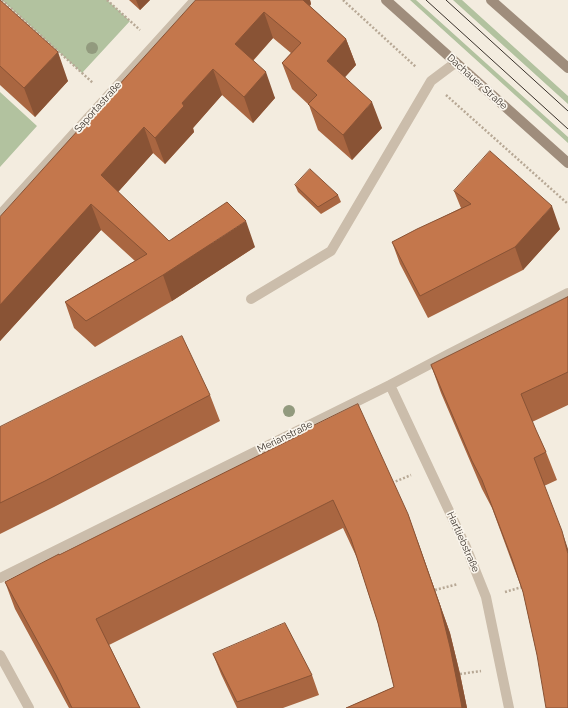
<!DOCTYPE html>
<meta charset="utf-8">
<style>
body{margin:0}
canvas{display:block;background:#f3ecdf}
</style>
<canvas width="568" height="708"></canvas>
<script>
const context = document.querySelector('canvas').getContext('2d');
context.lineJoin = 'round';
function paint(path, color) { context.fillStyle = color; context.fill(path, 'evenodd'); }
function stroke(path, color, width, dash) { context.strokeStyle = color; context.lineWidth = width; context.lineCap = dash ? 'butt' : 'round'; context.setLineDash(dash || []); context.stroke(path); }
function drawText(font, color, halo, rows, align = 'center') {
  context.font = font + ' Raleway,sans-serif'; context.lineWidth = 3.5; context.setLineDash([]); context.textBaseline = 'middle'; context.strokeStyle = halo; context.fillStyle = color; for (const [text, x, y, turn = 0] of rows) {
    context.save(); context.translate(x, y); context.rotate((+turn || 0) * Math.PI / 180); context.textAlign = isNaN(turn) ? turn : align; if (halo) context.strokeText(text, 0, 0); context.fillText(text, 0, 0); context.restore();
  }
}
const green = new Path2D(`
 M 2,0 L 107,0 L 130,21 L 82,73 Z
 M 410,0 L 416,0 L 568,137 L 568,143 Z
 M 453,0 L 462,0 L 568,96 L 568,104 Z
 M 0,92 L 37,126 L 0,167 Z`);
const path = new Path2D(`
 M 2,0 L 93,83
 M 107,0 L 140,30
 M 343,0 L 416,67
 M 446,95 L 568,204
 M 392,483 L 411,475
 M 435,590 L 458,584
 M 505,592 L 522,587
 M 460,674 L 481,671`);
const service = new Path2D(`
 M 251,299 L 331,251 L 431,81 L 455,63`);
const minor = new Path2D(`
 M 0,215 L 195,0
 M 390,385 L 466,547 L 486,597 L 509,708
 M 0,578 L 390,385 L 449,354 L 568,293
 M 0,655 L 29,708`);
const secondary = new Path2D(`
 M 386,0 L 568,163
 M 491,0 L 568,68`);
const tram = new Path2D(`
 M 426,0 L 568,129
 M 446,0 L 568,111`);
const trees = [
 [92,48],
 [289,411]
];
const wall = new Path2D(`
 M 0,0 L 68,81 L 35,117 L 0,85 Z
 M 129,0 L 150,0 L 140,10 Z
 M 196,0 L 310,0 L 311,4 L 310,6 L 346,39 L 356,65 L 345,77 L 382,128 L 352,160 L 318,130 L 309,105 L 292,89 L 282,63 L 291,53 L 273,38 L 253,61 L 275,98 L 253,123 L 222,95 L 193,128 L 194,132 L 165,164 L 153,153 L 118,192 L 169,241 L 255,247 L 172,301 L 95,347 L 74,328 L 65,302 L 135,261 L 101,230 L 0,341 L 0,217 Z
 M 295,185 L 338,195 L 341,202 L 321,214 L 298,192 Z
 M 454,191 L 560,229 L 523,270 L 428,318 L 400,264 L 392,242 L 461,208 Z
 M 568,297 L 568,405 L 532,422 L 546,452 L 557,480 L 544,486 L 537,655 L 523,592 L 514,568 L 492,508 L 482,489 L 441,393 L 431,365 Z
 M 210,395 L 220,421 L 54,507 L 0,534 L 0,427 Z
 M 304,433 L 418,542 L 450,633 L 460,674 L 467,708 L 346,708 L 394,687 L 378,623 L 357,558 L 343,528 L 109,645 L 140,708 L 69,708 L 15,609 L 5,582 Z
 M 213,654 L 312,675 L 319,695 L 283,708 L 237,708 L 221,674 Z`);
const shadedWall = new Path2D(`
 M 136,0 L 150,0 L 140,10 Z
 M 295,0 L 310,0 L 311,4 L 301,16 Z
 M 264,12 L 273,38 L 244,70 L 235,44 Z
 M 346,39 L 356,65 L 336,87 L 327,61 Z
 M 58,52 L 68,81 L 35,117 L 24,88 Z
 M 213,69 L 222,95 L 193,128 L 194,132 L 165,164 L 155,138 L 182,103 Z
 M 266,72 L 275,98 L 253,123 L 244,97 Z
 M 372,102 L 382,128 L 352,160 L 343,135 Z
 M 144,127 L 153,153 L 110,201 L 101,175 Z
 M 91,204 L 101,230 L 0,341 L 0,305 Z
 M 552,206 L 560,229 L 523,270 L 515,247 Z
 M 246,221 L 255,247 L 172,301 L 163,275 Z
 M 408,514 L 450,633 L 460,674 L 467,708 L 462,708 Z
 M 562,531 L 568,549 L 568,554 Z`);
const building = new Path2D(`
 M 0,0 L 58,52 L 24,88 L 0,66 Z
 M 196,0 L 303,0 L 346,39 L 327,61 L 372,102 L 343,135 L 308,104 L 317,95 L 282,63 L 301,43 L 264,12 L 235,44 L 266,72 L 244,97 L 213,69 L 182,103 L 184,106 L 155,138 L 144,127 L 101,175 L 169,241 L 227,202 L 246,221 L 163,275 L 86,321 L 65,302 L 147,254 L 91,204 L 0,305 L 0,217 Z
 M 490,151 L 552,206 L 515,247 L 420,296 L 392,242 L 417,229 L 471,204 L 454,191 Z
 M 310,169 L 338,195 L 318,207 L 295,185 Z
 M 568,297 L 568,372 L 521,394 L 536,430 L 546,452 L 534,458 L 562,531 L 568,554 L 568,708 L 546,708 L 537,655 L 523,592 L 512,559 L 482,480 L 472,461 L 431,365 Z
 M 182,336 L 210,395 L 45,481 L 0,503 L 0,427 Z
 M 358,404 L 408,514 L 440,606 L 450,647 L 461,702 L 462,708 L 346,708 L 394,687 L 378,623 L 351,539 L 333,500 L 96,619 L 140,708 L 72,708 L 56,675 L 5,582 L 59,554 L 59,555 L 304,433 L 303,431 Z
 M 285,623 L 312,675 L 237,702 L 213,654 Z`);
const streetNames = [
 ["Dachauer Straße",477,82,42],
 ["Saportastraße",98,107,-48],
 ["Merianstraße",285,437,-26],
 ["Hartliebstraße",463,542,66]
];
paint(green, '#b2c29f');
stroke(path, '#b7a895', 2.5, [2, 2]);
stroke(service, '#cbbdab', 10);
stroke(minor, '#cbbdab', 10);
stroke(secondary, '#9f8d7c', 10);
stroke(tram, '#39312a', 1);
context.fillStyle = '#929a7e';
for (const [x, y] of trees) { context.beginPath(); context.arc(x, y, 6, 0, 2 * Math.PI); context.fill(); }
paint(wall, '#a96641');
paint(shadedWall, '#895335');
paint(building, '#c4774c');
stroke(building, '#895335', 1);
drawText('10px', '#39312a', '#faf5ec', streetNames);
</script>
